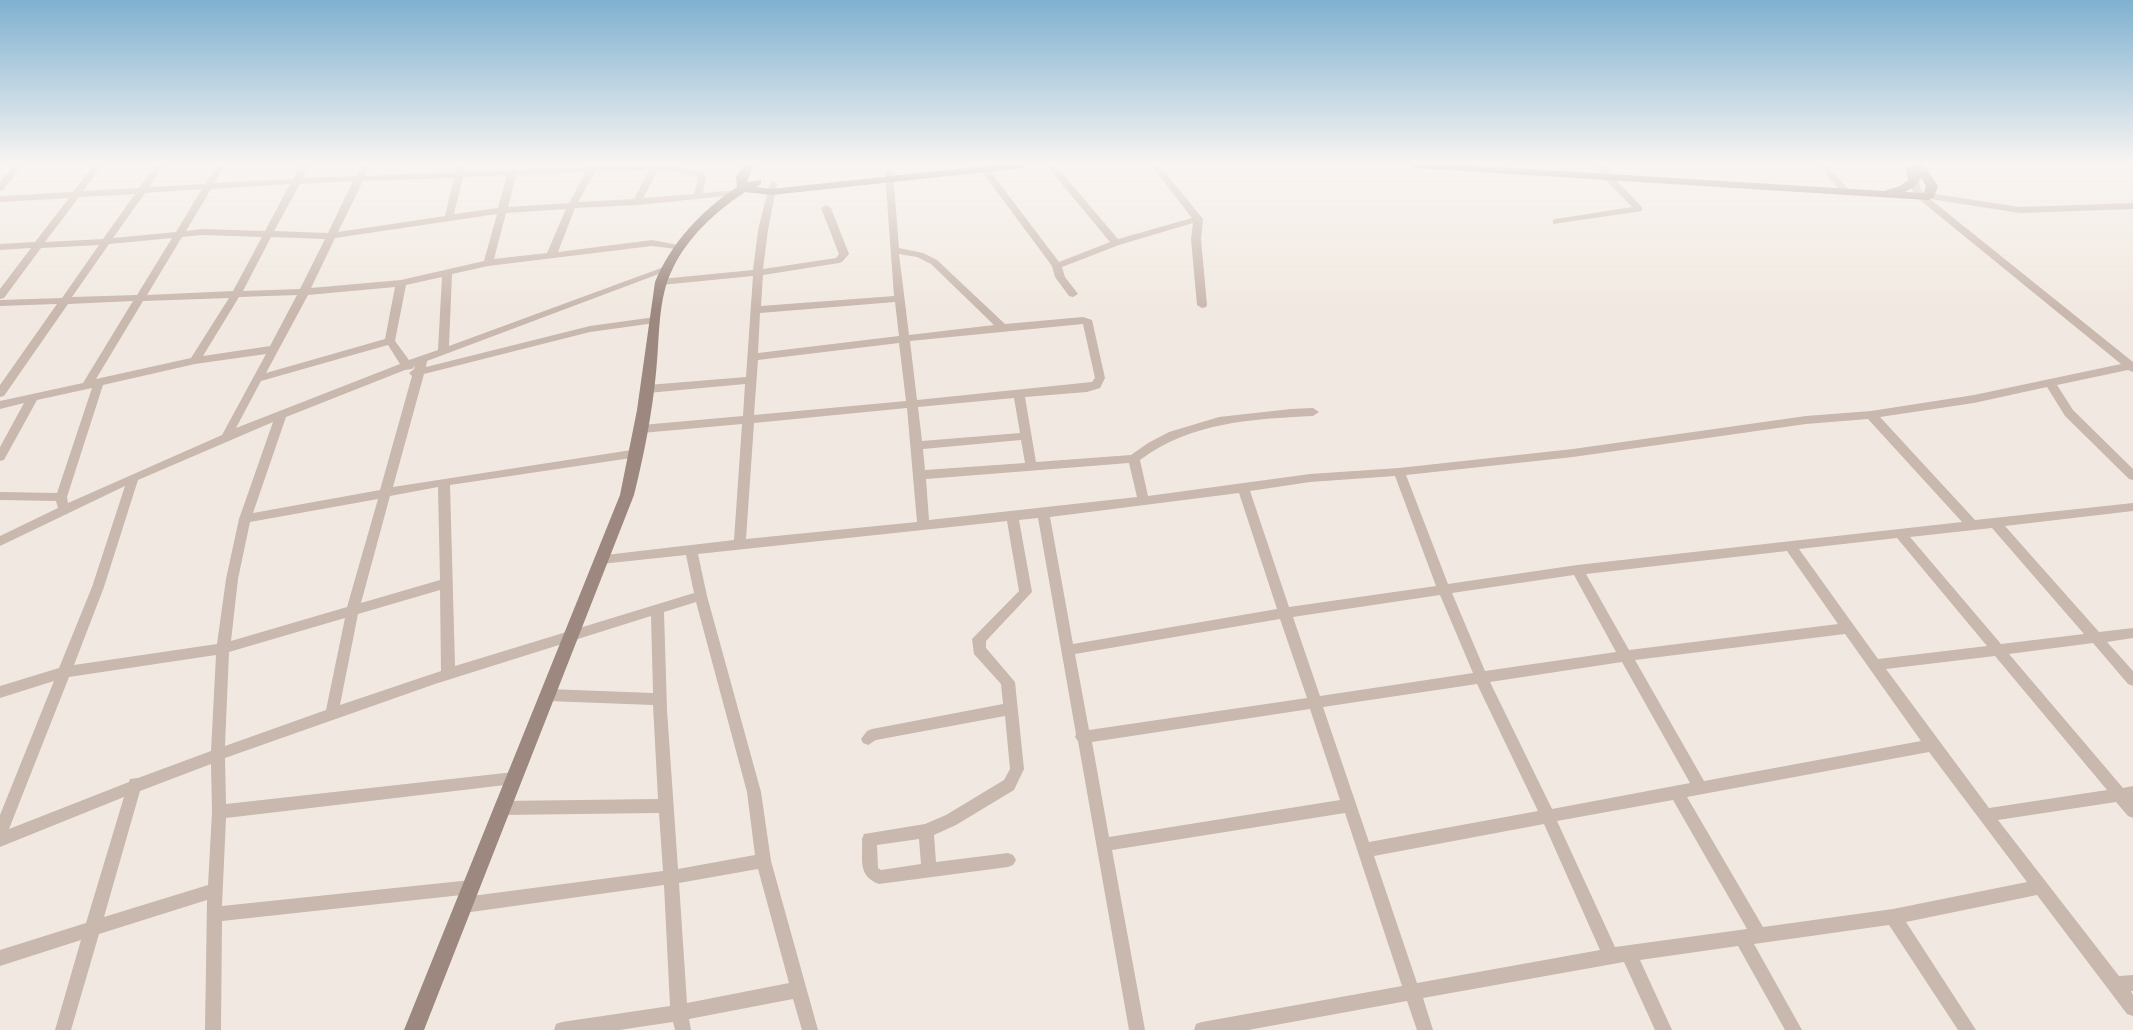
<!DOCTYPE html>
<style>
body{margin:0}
canvas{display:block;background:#f1e9e1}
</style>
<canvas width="2133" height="1030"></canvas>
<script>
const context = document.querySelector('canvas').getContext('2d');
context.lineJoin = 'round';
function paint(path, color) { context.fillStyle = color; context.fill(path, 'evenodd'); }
const street = new Path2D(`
 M 15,165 L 23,165 L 3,190 L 0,191 L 0,182 Z
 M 94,165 L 102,165 L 83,191 L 139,188 L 156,165 L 164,165 L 149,187 L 205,184 L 217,165 L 225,165 L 214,183 L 293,179 L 301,165 L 309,165 L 302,178 L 356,176 L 362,165 L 370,165 L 365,176 L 455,172 L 457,165 L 465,165 L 464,172 L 643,165 L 660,165 L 702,171 L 706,177 L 703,193 L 739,190 L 739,194 L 736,195 L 637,205 L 575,208 L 558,252 L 652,240 L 684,246 L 684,250 L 652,246 L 488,266 L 452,274 L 449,346 L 664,267 L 670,267 L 672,269 L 427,361 L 426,367 L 590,326 L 655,317 L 660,320 L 655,323 L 590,332 L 424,374 L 393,487 L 638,449 L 644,453 L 638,457 L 450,485 L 455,666 L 694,593 L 686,555 L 601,564 L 597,562 L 595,559 L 597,556 L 734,540 L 742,424 L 642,433 L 636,429 L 642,425 L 743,416 L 745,384 L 648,393 L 643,389 L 648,385 L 746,377 L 753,276 L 661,285 L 656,282 L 661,279 L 753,270 L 758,230 L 770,182 L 776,182 L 777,184 L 768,230 L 763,269 L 836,258 L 839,254 L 821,208 L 826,205 L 831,208 L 849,254 L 842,262 L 839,263 L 763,275 L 761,306 L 894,296 L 885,173 L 889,170 L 893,173 L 899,248 L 923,253 L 937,260 L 1005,324 L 1083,317 L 1092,320 L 1105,378 L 1100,388 L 1087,392 L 1025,397 L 1036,462 L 1131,455 L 1148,443 L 1169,432 L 1219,417 L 1291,409 L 1313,408 L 1319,412 L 1313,416 C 1252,419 1191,422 1140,460 L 1148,496 L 1310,474 L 1399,468 L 1573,449 L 1806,416 L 1871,411 L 1974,395 L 2121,364 L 1920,200 L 1912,190 L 1911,178 L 1912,176 L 1918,176 L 1921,190 L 1925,195 L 1929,193 L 2020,207 L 2133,203 L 2133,209 L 2020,213 L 1930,199 L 2133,362 L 2133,372 L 2128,370 L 2057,385 L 2073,410 L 2133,469 L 2133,480 L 2129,479 L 2065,416 L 2047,387 L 1974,403 L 1880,417 L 1975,520 L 2133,503 L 2133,511 L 2005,526 L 2099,632 L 2133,628 L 2133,638 L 2107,642 L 2133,671 L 2133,686 L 2128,684 L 2093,643 L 2009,654 L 2123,788 L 2133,786 L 2133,818 L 2128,816 L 2116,802 L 1998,820 L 2119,976 L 2133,975 L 2133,991 L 2131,991 L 2133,995 L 2133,1016 L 2127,1014 L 2037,895 L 1906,922 L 1976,1030 L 1958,1030 L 1889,925 L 1754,944 L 1802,1030 L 1785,1030 L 1738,946 L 1640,960 L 1672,1030 L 1655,1030 L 1624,962 L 1423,998 L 1433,1030 L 1417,1030 L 1407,1001 L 1248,1030 L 1194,1030 L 1196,1024 L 1202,1022 L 1402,986 L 1345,813 L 1112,850 L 1145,1030 L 1129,1030 L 1078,741 L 1075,737 L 1076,734 L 1038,518 L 1019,520 L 1032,592 L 986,641 L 986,648 L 1015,682 L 1024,769 L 1014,790 L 956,825 L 934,835 L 936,862 L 1008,853 L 1013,855 L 1016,860 L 1013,865 L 1008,867 L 879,884 C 857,876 863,859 862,839 L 864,834 L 925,824 L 946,815 L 1004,780 L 1010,769 L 1005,716 L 876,740 L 868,745 L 863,743 L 861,739 L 867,731 L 872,729 L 1003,704 L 1001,684 L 974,654 L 972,639 L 1019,591 L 1007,521 L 698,554 L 707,596 L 761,792 L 771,861 L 818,1030 L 802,1030 L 793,999 L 689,1019 L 691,1030 L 675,1030 L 673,1022 L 619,1030 L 554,1030 L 556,1024 L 562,1022 L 670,1006 L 664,885 L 464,913 L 458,910 L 456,905 L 458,900 L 464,897 L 663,871 L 659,813 L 501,815 L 496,813 L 494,808 L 496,803 L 501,801 L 658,799 L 653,705 L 548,701 L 543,699 L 541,695 L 543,691 L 548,689 L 653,693 L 651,616 L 435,684 L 225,758 L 226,804 L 514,772 L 519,773 L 521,778 L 519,783 L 514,784 L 226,818 L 222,906 L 471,880 L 476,882 L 479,887 L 476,892 L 471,894 L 222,921 L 221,1030 L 205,1030 L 207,900 L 99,934 L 71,1030 L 55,1030 L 81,940 L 0,966 L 0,950 L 86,923 L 124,797 L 0,847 L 0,815 L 54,681 L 0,698 L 0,686 L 59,668 L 92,587 L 125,486 L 0,546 L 0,536 L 58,508 L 56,501 L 0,500 L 0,492 L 57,493 L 92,388 L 37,400 L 4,460 L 0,461 L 0,447 L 24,403 L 0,409 L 0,401 L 83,383 L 133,301 L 68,304 L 4,396 L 0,397 L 0,385 L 57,304 L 0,306 L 0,300 L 62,298 L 99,245 L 41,248 L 4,298 L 0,299 L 0,289 L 31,248 L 0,250 L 0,244 L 35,242 L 69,198 L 0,202 L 0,196 L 73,192 ZM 649,170 L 634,199 L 578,202 L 595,172 ZM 658,170 L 696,175 L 698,177 L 694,194 L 643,198 ZM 586,172 L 569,203 L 508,207 L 516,175 ZM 507,175 L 498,208 L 454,214 L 463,177 ZM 454,178 L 445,216 L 338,232 L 363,181 ZM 353,181 L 328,233 L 274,231 L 300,184 ZM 290,184 L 265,231 L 202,229 L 186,231 L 211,189 ZM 202,189 L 176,232 L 113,238 L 145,193 ZM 135,194 L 103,239 L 45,242 L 79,197 ZM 566,209 L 547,253 L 494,259 L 506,213 ZM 497,214 L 484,261 L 401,280 L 311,288 L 335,238 ZM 202,235 L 262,237 L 233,291 L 147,295 L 182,237 ZM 271,237 L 325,239 L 300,289 L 243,291 ZM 172,238 L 137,295 L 72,297 L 109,244 ZM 899,254 L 917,257 L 931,264 L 994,325 L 909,335 ZM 442,277 L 438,350 L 409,360 L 395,341 L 406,285 ZM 395,287 L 385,339 L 266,373 L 308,295 ZM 297,295 L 270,346 L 203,356 L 239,297 ZM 229,298 L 191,358 L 96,379 L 143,301 ZM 895,302 L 899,336 L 758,353 L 760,313 ZM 1083,324 L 1095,378 L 1092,382 L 917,400 L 910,341 ZM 899,343 L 906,401 L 754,415 L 758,360 ZM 388,345 L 400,364 L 236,428 L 261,381 ZM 266,354 L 222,435 L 68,503 L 67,497 L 103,385 L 195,364 ZM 415,366 L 414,369 L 409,373 L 412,376 L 380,490 L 253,513 L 286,417 L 405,370 L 412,369 ZM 1014,398 L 1020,433 L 922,441 L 918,407 ZM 907,408 L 917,522 L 746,539 L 754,423 ZM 1868,419 L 1962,522 L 1577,565 L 1448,584 L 1406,475 L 1573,457 L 1806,424 ZM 273,422 L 239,519 L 226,579 L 217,644 L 74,665 L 104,587 L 138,480 ZM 1021,440 L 1025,463 L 925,470 L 923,449 ZM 1129,463 L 1137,497 L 929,520 L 926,479 ZM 1395,476 L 1436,586 L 1289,607 L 1250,491 L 1310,482 ZM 438,487 L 440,580 L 361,603 L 390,496 ZM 1239,493 L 1277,609 L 1073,644 L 1050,517 ZM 378,499 L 347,607 L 231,641 L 238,579 L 250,522 ZM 1992,528 L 2084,634 L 2001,644 L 1910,537 ZM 1897,538 L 1987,646 L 1878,659 L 1799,549 ZM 1787,551 L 1838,624 L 1629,650 L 1586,574 ZM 1574,575 L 1616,652 L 1485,671 L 1452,593 ZM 440,590 L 441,671 L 340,705 L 358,614 ZM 1440,595 L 1473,673 L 1320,696 L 1293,617 ZM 696,602 L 747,792 L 755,855 L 678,869 L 667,710 L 664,612 ZM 345,618 L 326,710 L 225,746 L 229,652 ZM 1280,619 L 1307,698 L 1089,730 L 1075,654 ZM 1845,634 L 1921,741 L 1704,781 L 1635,660 ZM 216,655 L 211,751 L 138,778 L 130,779 L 129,782 L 9,829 L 69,677 ZM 1995,656 L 2107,790 L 1989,808 L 1886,669 ZM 1622,662 L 1690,783 L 1552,809 L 1490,682 ZM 1477,684 L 1538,811 L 1369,842 L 1323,707 ZM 1310,709 L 1340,800 L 1109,837 L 1092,742 ZM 1929,752 L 2027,882 L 1893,909 L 1763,927 L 1687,797 ZM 211,764 L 212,812 L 208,885 L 104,917 L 140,791 ZM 1673,800 L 1747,929 L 1615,947 L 1557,821 ZM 1544,824 L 1600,950 L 1417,983 L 1374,856 ZM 919,839 L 921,864 L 881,870 L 878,868 L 877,845 ZM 758,869 L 789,983 L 687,1003 L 679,883 Z
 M 1046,165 L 1055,165 L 1118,239 L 1192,218 L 1151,165 L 1159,165 L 1203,219 L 1201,239 L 1207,305 L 1206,307 L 1202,308 L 1197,305 L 1191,239 L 1193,223 L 1119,245 L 1062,267 L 1065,277 L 1078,294 L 1073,297 L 1069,296 L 1055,277 L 1052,266 L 980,169 L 981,167 L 987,167 L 1059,262 L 1110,242 Z
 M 1597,165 L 1605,165 L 1611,175 L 1642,207 L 1642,211 L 1553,224 L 1553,220 L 1556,219 L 1632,207 L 1604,178 Z
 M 1818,165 L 1827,165 L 1850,191 L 1850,195 L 1844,195 Z`);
const secondary = new Path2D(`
 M 744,165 L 754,165 L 747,182 L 761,180 L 761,184 L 756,187 L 771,189 L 994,165 L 1028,165 L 1023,168 L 771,195 L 745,192 C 716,211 688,237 673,268 C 657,299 660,339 656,373 C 652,414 644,455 634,495 L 424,1030 L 404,1030 L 620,495 L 637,410 L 655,282 C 671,243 702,210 737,187 L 736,177 Z
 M 1410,165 L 1465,165 L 1884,191 L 1900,186 L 1908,180 L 1905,165 L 1924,165 L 1938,186 L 1934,197 L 1928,200 L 1415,168 ZM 1919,174 L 1926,186 L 1924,193 L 1905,192 L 1914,187 L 1921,178 Z`);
paint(street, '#c9b8ae');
paint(secondary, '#9c887f');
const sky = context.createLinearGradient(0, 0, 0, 309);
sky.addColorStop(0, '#7fb1d0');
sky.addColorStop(0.53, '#f9f5f2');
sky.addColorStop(1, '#f9f5f200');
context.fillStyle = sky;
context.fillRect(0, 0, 2133, 309);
</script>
